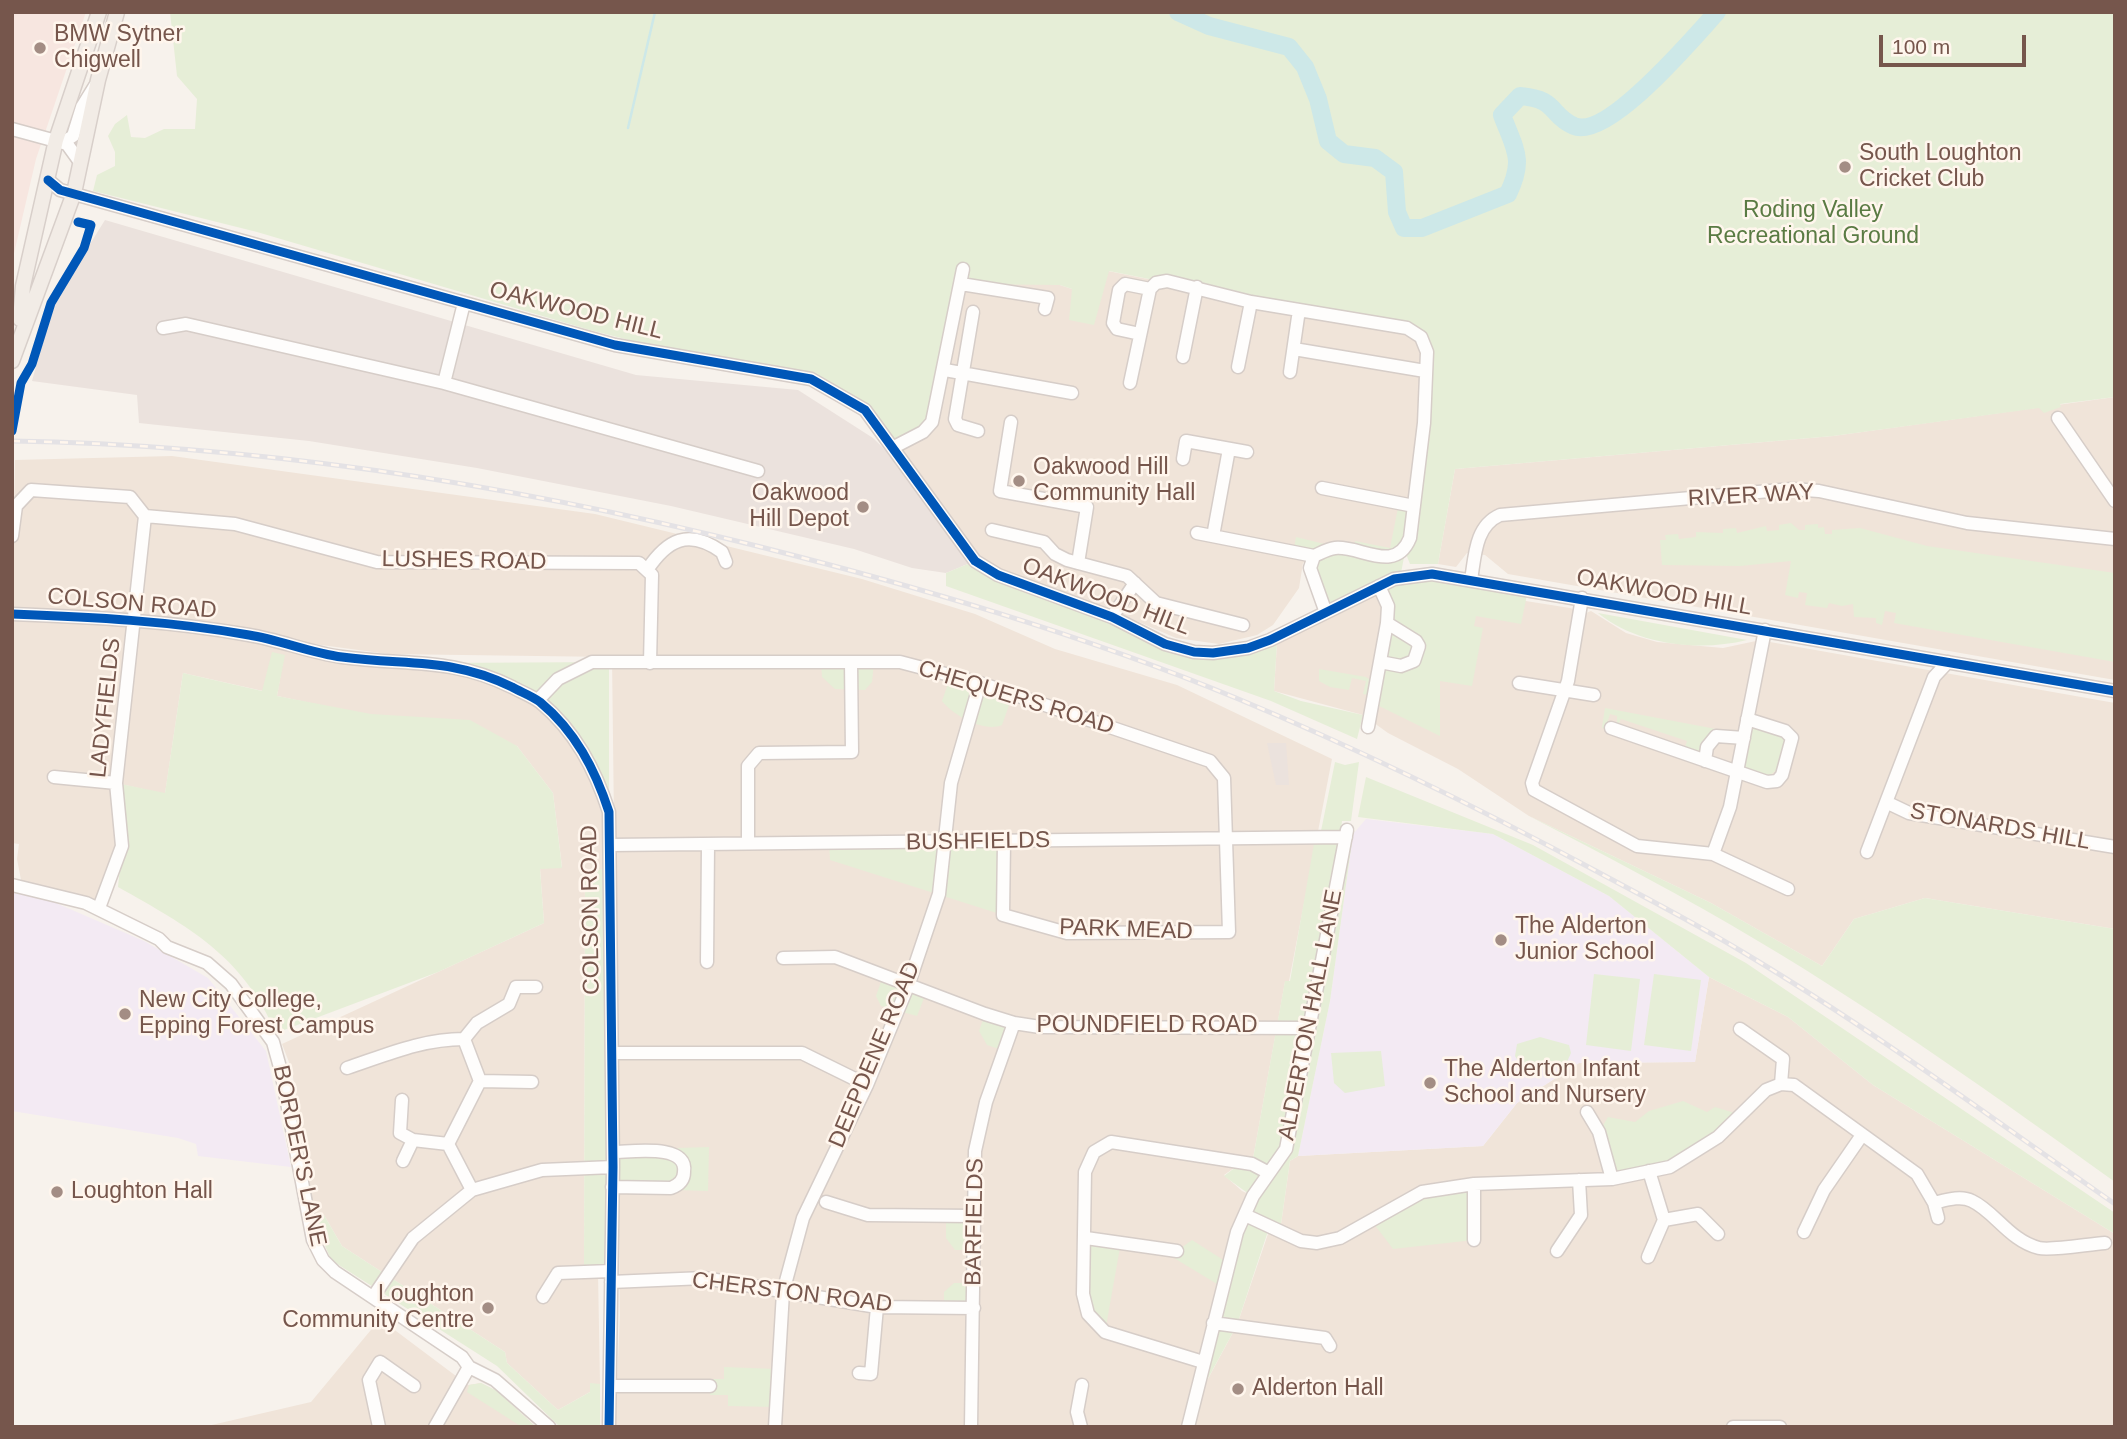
<!DOCTYPE html>
<style>
body{margin:0}
#map{position:relative;width:2127px;height:1439px;overflow:hidden;background:#f7f2ec;font-family:Arial,sans-serif}
canvas{display:block}
.frame{position:absolute;inset:0;border:14px solid #76564c;pointer-events:none}
.scale{position:absolute;left:1879px;top:35px;width:147px;height:32px;box-sizing:border-box;border:4px solid #76564c;border-top:0;padding-left:9px;font-size:21px;line-height:24px;white-space:nowrap;color:#76564c;-webkit-text-stroke:5px #fff6ed;paint-order:stroke}
</style>
<div id="map">
<canvas width="2127" height="1439"></canvas>
<div class="frame"></div>
<div class="scale">100 m</div>
</div>
<script>
const context = document.querySelector('canvas').getContext('2d');
context.lineJoin = 'round';
function paint(path, color) { context.fillStyle = color; context.fill(path, 'evenodd'); }
function stroke(path, color, width, dash) { context.strokeStyle = color; context.lineWidth = width; context.lineCap = dash ? 'butt' : 'round'; context.setLineDash(dash || []); context.stroke(path); }
function drawText(font, color, halo, rows, align = 'center') {
  context.font = font + ' Arial,sans-serif'; context.lineWidth = 5; context.setLineDash([]); context.textBaseline = 'middle'; context.strokeStyle = halo; context.fillStyle = color; for (const [text, x, y, turn = 0] of rows) {
    context.save(); context.translate(x, y); context.rotate((+turn || 0) * Math.PI / 180); context.textAlign = isNaN(turn) ? turn : align; if (halo) context.strokeText(text, 0, 0); context.fillText(text, 0, 0); context.restore();
  }
}
const residential = new Path2D(`
 M 1108,271 L 1407,331 L 1420,339 L 1425,353 L 1424,423 L 1402,550 L 1324,551 L 1303,563 L 1299,588 L 1273,625 L 1257,635 L 1219,644 L 1176,638 L 1118,613 L 975,561 L 894,447 L 961,284 L 1024,282 L 1060,285 L 1072,289 Z
 M 2115,397 L 2115,680 L 1508,574 L 1485,555 L 1467,553 L 1456,567 L 1438,564 L 1455,469 L 1833,436 Z
 M 172,456 L 595,514 L 862,579 L 975,614 L 1055,649 L 1177,685 L 1332,759 L 1289,981 L 1285,982 L 1252,1164 L 1241,1163 L 1224,1175 L 1242,1191 L 1253,1196 L 1195,1403 L 1237,1325 L 1270,1228 L 1281,1224 L 1290,1161 L 1298,1156 L 1483,1146 L 1517,1103 L 1579,1063 L 1695,1062 L 1709,977 L 1788,1017 L 1873,1085 L 2115,1234 L 2115,1427 L 615,1427 L 620,1315 L 612,657 L 388,654 L 262,637 L 338,656 L 438,663 L 538,700 L 577,740 L 600,786 L 610,869 L 585,871 L 584,1272 L 598,1272 L 600,1384 L 591,1384 L 590,1392 L 558,1410 L 507,1363 L 505,1352 L 342,1246 L 324,1215 L 313,1217 L 292,1070 L 282,1044 L 544,923 L 540,868 L 562,867 L 553,793 L 517,746 L 277,696 L 284,655 L 263,691 L 183,673 L 165,794 L 116,783 L 122,846 L 99,908 L 22,885 L 17,859 L 19,844 L 12,843 L 12,620 L 124,619 L 12,608 L 15,460 Z
 M 1412,583 L 1570,608 L 1586,613 L 1591,611 L 1626,633 L 1657,642 L 1723,648 L 1756,641 L 1770,642 L 2115,703 L 2115,929 L 1925,898 L 1854,919 L 1822,966 L 1711,903 L 1529,816 L 1458,769 L 1388,733 L 1363,715 L 1274,691 L 1277,642 L 1370,597 L 1399,590 Z
 M 380,1319 L 468,1385 L 481,1383 L 497,1391 L 536,1427 L 203,1427 L 311,1402 Z`);
const commercial = new Path2D(`
 M 12,12 L 86,12 L 36,159 L 12,262 Z`);
const industrial = new Path2D(`
 M 105,220 L 636,375 L 798,390 L 873,438 L 912,476 L 975,561 L 946,573 L 912,568 L 854,549 L 671,506 L 477,468 L 309,441 L 139,423 L 137,395 L 32,381 L 54,302 Z
 M 1267,743 L 1286,743 L 1289,785 L 1276,785 Z`);
const education = new Path2D(`
 M 1366,819 L 1493,834 L 1609,896 L 1709,977 L 1695,1062 L 1579,1063 L 1517,1103 L 1483,1146 L 1298,1156 L 1330,1001 L 1353,834 Z
 M 12,893 L 42,897 L 144,941 L 208,978 L 266,1051 L 291,1167 L 198,1156 L 196,1144 L 178,1138 L 12,1111 Z`);
const green = new Path2D(`
 M 170,12 L 2115,12 L 2115,397 L 2060,404 L 2061,407 L 2044,413 L 2039,408 L 1833,436 L 1455,469 L 1438,564 L 1410,564 L 1406,554 L 1431,357 L 1419,333 L 1109,271 L 1094,325 L 1069,320 L 1072,289 L 1060,285 L 961,284 L 932,422 L 894,447 L 865,410 L 811,379 L 711,361 L 590,330 L 257,232 L 93,191 L 97,175 L 115,166 L 115,152 L 108,136 L 115,124 L 127,115 L 131,137 L 145,138 L 164,129 L 195,129 L 197,99 L 177,76 Z
 M 1399,503 L 1414,506 L 1400,578 L 1325,610 L 1314,557 L 1293,552 L 1296,537 L 1353,551 L 1355,541 L 1390,548 Z
 M 1791,523 L 1799,530 L 1805,530 L 1805,525 L 1818,524 L 1818,528 L 1824,527 L 1825,534 L 1832,534 L 1832,530 L 1860,528 L 1927,546 L 2115,573 L 2115,662 L 1894,623 L 1896,613 L 1885,611 L 1882,625 L 1876,623 L 1876,618 L 1854,617 L 1853,604 L 1842,606 L 1829,603 L 1827,608 L 1805,605 L 1807,593 L 1799,592 L 1798,598 L 1785,595 L 1791,561 L 1740,566 L 1662,565 L 1660,540 L 1666,540 L 1665,535 L 1678,534 L 1679,539 L 1696,537 L 1696,532 L 1723,533 L 1723,529 L 1736,528 L 1737,533 L 1766,526 L 1767,531 L 1779,530 L 1779,525 Z
 M 975,561 L 1194,652 L 1203,660 L 1248,654 L 1277,642 L 1274,691 L 1301,701 L 1363,715 L 1357,739 L 1271,701 L 946,586 L 946,573 Z
 M 1414,575 L 1528,590 L 1521,624 L 1476,616 L 1474,626 L 1483,628 L 1472,686 L 1440,681 L 1440,736 L 1373,703 L 1381,664 L 1401,668 L 1420,652 L 1393,623 L 1381,587 Z
 M 1598,613 L 1747,640 C 1699,652 1637,645 1598,613 Z
 M 1387,623 L 1416,641 L 1414,661 L 1380,662 Z
 M 272,652 L 285,655 L 277,696 L 371,714 L 470,720 L 517,746 L 553,793 L 562,868 L 540,869 L 544,923 L 438,972 L 276,1033 C 242,955 189,927 118,887 L 122,846 L 116,783 L 165,793 L 183,673 L 262,691 Z
 M 609,662 L 609,812 L 577,740 L 539,701 L 438,663 Z
 M 821,662 L 874,662 L 872,682 L 865,690 L 835,689 L 822,677 Z
 M 1319,669 L 1366,677 L 1369,679 L 1368,695 L 1363,694 L 1366,681 L 1352,678 L 1349,690 L 1330,687 L 1319,681 Z
 M 951,675 L 1013,694 L 1002,725 C 984,733 953,715 942,701 Z
 M 1605,708 L 1716,729 L 1719,733 L 1701,753 L 1684,750 L 1687,741 L 1621,719 L 1617,727 L 1617,716 L 1610,714 L 1605,730 L 1602,727 Z
 M 1754,726 C 1762,728 1775,730 1781,734 C 1795,744 1776,798 1743,767 L 1744,753 L 1748,751 L 1751,739 L 1747,737 Z
 M 1335,762 L 1345,765 L 1359,762 L 1351,821 L 1342,821 L 1341,830 L 1321,831 Z
 M 1366,777 L 1533,845 L 1746,963 L 2115,1213 L 2115,1234 L 1873,1085 L 1788,1017 L 1709,977 L 1609,896 L 1493,834 L 1358,817 Z
 M 1529,816 L 1711,903 L 1822,966 L 1854,919 L 1925,898 L 2115,929 L 2115,1182 C 1998,1098 1881,1014 1758,941 C 1683,896 1606,856 1529,816 Z
 M 1353,834 L 1330,1001 L 1298,1156 L 1290,1161 L 1281,1224 L 1269,1228 L 1237,1325 L 1193,1406 L 1222,1287 L 1174,1258 L 1177,1251 L 1192,1240 L 1228,1263 L 1253,1197 L 1224,1176 L 1241,1163 L 1252,1164 L 1285,981 L 1290,981 L 1315,838 Z
 M 1004,842 L 1003,915 L 830,860 L 829,843 Z
 M 610,869 L 613,1152 L 672,1152 L 678,1148 L 709,1147 L 708,1191 L 612,1188 L 611,1271 L 584,1272 L 585,870 Z
 M 1594,974 L 1640,979 L 1631,1051 L 1586,1045 Z
 M 1654,974 L 1701,980 L 1691,1051 L 1644,1045 Z
 M 883,976 L 926,993 L 917,1016 L 881,1006 L 876,996 Z
 M 985,1014 L 1014,1023 L 1005,1051 L 987,1045 L 979,1031 Z
 M 1540,1037 L 1569,1045 L 1571,1053 L 1566,1064 C 1561,1066 1525,1067 1520,1064 L 1515,1056 L 1517,1044 Z
 M 1381,1051 L 1385,1086 L 1345,1093 L 1334,1083 L 1331,1053 Z
 M 1683,1101 L 1707,1112 L 1715,1107 L 1741,1115 L 1670,1167 L 1612,1179 L 1599,1132 L 1608,1117 L 1635,1122 L 1649,1111 Z
 M 1474,1184 L 1474,1240 L 1393,1249 L 1371,1220 L 1395,1205 Z
 M 324,1215 L 342,1246 L 505,1352 L 507,1363 L 558,1410 L 590,1392 L 590,1383 L 600,1384 L 600,1427 L 560,1427 L 497,1366 L 331,1260 L 313,1217 Z
 M 946,1216 L 974,1216 L 974,1250 L 955,1250 L 946,1238 Z
 M 1086,1238 L 1121,1242 L 1105,1332 L 1088,1314 Z
 M 954,1283 L 974,1283 L 974,1308 L 944,1307 L 944,1292 Z
 M 724,1367 L 777,1369 L 776,1407 L 728,1406 L 728,1395 L 710,1395 L 710,1379 L 724,1379 Z
 M 481,1383 L 497,1391 L 536,1427 L 522,1427 L 467,1392 L 469,1385 Z`);
const stream = new Path2D(`
 M 628,128 L 655,12`);
const river = new Path2D(`
 M 1178,12 L 1209,26 L 1289,47 L 1305,67 L 1318,99 L 1328,141 L 1344,154 L 1375,158 L 1394,172 L 1397,212 L 1404,228 L 1422,228 L 1508,194 C 1525,159 1515,150 1502,115 L 1520,96 C 1558,99 1549,115 1574,126 C 1608,140 1694,37 1717,12`);
const minor = new Path2D(`
 M 12,129 L 67,144 L 80,162
 M 56,140 L 65,141 L 73,136 L 82,107 L 95,86
 M 48,180 L 60,190 L 615,345 L 811,379 L 865,410 L 975,561 L 998,575 L 1112,617 L 1165,644 L 1194,652 L 1213,653 L 1248,648 L 1270,640 L 1394,579 L 1432,574 L 2115,691
 M 961,284 L 1048,298 L 1045,309
 M 973,312 L 955,419 L 958,425 L 978,431
 M 163,328 L 186,324 L 444,383 L 758,471
 M 1140,334 L 1117,329 L 1113,323 L 1119,290 L 1125,284 L 1150,289
 M 1294,349 L 1425,371
 M 1183,357 L 1197,287
 M 1238,367 L 1251,302
 M 945,370 L 1072,393
 M 1290,372 L 1299,310
 M 444,383 L 464,303
 M 1130,383 L 1150,289 L 1156,283 L 1167,281 L 1251,302 L 1407,328 L 1421,337 L 1427,352 L 1424,423 L 1410,538 C 1395,575 1360,545 1335,548 C 1327,549 1321,553 1314,556 L 1310,568 L 1325,610
 M 2058,418 L 2115,501
 M 1011,422 L 1000,491 L 1087,507 L 1078,563
 M 894,447 L 923,432 L 932,422 L 963,269
 M 1183,459 L 1186,441 L 1247,452
 M 1322,488 L 1414,506
 M 145,516 L 235,524 L 377,562 L 639,563 L 652,575 L 650,663
 M 992,530 L 1044,542 L 1055,554 L 1067,560 L 1127,576 L 1156,603 L 1243,625
 M 1197,533 L 1314,556
 M 12,536 L 16,506 L 31,490 L 130,497 L 145,516 L 116,783 L 122,846 L 99,908
 M 1213,536 L 1229,449
 M 647,570 C 667,540 688,528 722,552 L 726,562
 M 1471,580 C 1475,556 1475,526 1500,515 L 1792,489 L 1819,491 L 1967,523 L 2115,539
 M 1582,598 L 1568,681 L 1532,783 L 1534,790 L 1637,846 L 1713,854
 M 12,614 C 92,617 170,621 249,635 C 280,640 311,653 342,657 C 406,666 451,657 512,687 C 521,692 532,696 540,702 C 575,731 595,769 609,812 L 613,1167 L 609,1427
 M 1112,617 L 1135,583
 M 1765,630 L 1730,807 L 1713,854 L 1788,889
 M 1380,662 L 1401,666 L 1414,661 L 1419,646 L 1416,641 L 1387,623
 M 1519,683 L 1594,695
 M 538,700 L 558,679 L 592,662 L 900,662 L 980,683 L 1210,761 L 1224,778 L 1229,932 L 1067,933 L 1003,915 L 1004,842
 M 1368,727 L 1387,623 L 1388,606 L 1379,586
 M 1611,728 L 1767,782 L 1777,781 L 1782,775 L 1792,738 L 1785,731 L 1747,719
 M 1705,761 L 1707,747 L 1716,736 L 1744,738
 M 54,777 L 116,783
 M 1888,803 L 1909,813 L 2115,847
 M 748,843 L 748,766 L 759,753 L 852,752 L 851,662
 M 610,845 L 1346,837
 M 1867,852 L 1934,677 L 1948,662
 M 12,885 L 86,903 L 159,939 L 167,947 L 207,963 L 231,984 L 273,1042 L 281,1071 L 313,1240 L 323,1260 L 335,1272 L 462,1357 L 469,1367 L 495,1380 L 549,1427
 M 783,958 L 835,957 L 985,1014 L 1014,1023 L 1040,1027 L 1309,1028
 M 707,962 L 708,845
 M 1740,1029 L 1783,1059 L 1781,1084
 M 464,1039 L 477,1023 L 509,1004 L 516,987 L 536,987
 M 612,1053 L 802,1053 L 867,1085
 M 347,1068 C 386,1055 422,1039 464,1039 L 480,1081 L 448,1144 L 472,1190
 M 480,1081 L 532,1082
 M 402,1100 L 400,1133 L 413,1140 L 448,1144
 M 1587,1112 L 1599,1132 L 1612,1179
 M 403,1161 L 413,1140
 M 612,1187 L 671,1188 C 679,1185 684,1180 684,1172 C 688,1143 632,1152 613,1152
 M 826,1202 L 868,1215 L 974,1216
 M 1934,1203 C 1946,1200 1961,1195 1972,1201 C 1994,1211 2010,1241 2039,1248 C 2051,1251 2089,1244 2105,1243
 M 1245,1215 L 1301,1241 L 1317,1243 L 1340,1238 L 1422,1192 L 1474,1184 L 1612,1179 L 1670,1167 L 1718,1137 L 1766,1090 L 1781,1084 L 1794,1085 L 1917,1174 L 1934,1203 L 1938,1218
 M 1664,1220 L 1698,1214 L 1718,1234
 M 1804,1232 L 1824,1190 L 1862,1135
 M 1086,1238 L 1177,1251
 M 1474,1240 L 1474,1184
 M 1557,1251 L 1581,1215 L 1579,1180
 M 1648,1257 L 1664,1220 L 1649,1171
 M 611,1282 L 704,1278 L 877,1307 L 974,1308
 M 373,1297 L 413,1238 L 472,1190 L 542,1170 L 613,1167
 M 543,1297 L 558,1273 L 611,1271
 M 1213,1323 L 1325,1338 L 1330,1346
 M 1203,1362 L 1105,1332 L 1088,1314 L 1083,1294 L 1085,1172 L 1094,1152 L 1111,1142 L 1252,1164 L 1269,1173
 M 859,1373 L 871,1374 L 877,1307
 M 611,1386 L 710,1386
 M 379,1427 L 369,1380 L 380,1362 L 414,1386
 M 435,1427 L 469,1367
 M 775,1427 L 783,1292 L 803,1218 L 867,1085 L 908,986 L 939,894 L 951,783 L 980,683
 M 971,1427 L 975,1151 L 986,1102 L 1014,1023
 M 1081,1427 L 1077,1412 L 1082,1385
 M 1188,1427 L 1237,1232 L 1253,1196 L 1286,1149 L 1347,830
 M 1733,1427 L 1780,1427`);
const major = new Path2D(`
 M 20,319 L 23,286 L 56,140 L 99,12
 M 12,361 L 74,193 L 98,80 L 117,12`);
const rail = new Path2D(`
 M 12,441 C 263,445 514,485 757,546 C 919,587 1081,634 1236,698 C 1359,749 1479,808 1596,871 C 1646,898 1697,924 1746,954 C 1873,1030 1993,1119 2115,1204`);
const cycleway = new Path2D(`
 M 48,180 L 60,190 L 615,345 L 811,379 L 865,410 L 975,561 L 998,575 L 1112,617 L 1165,644 L 1194,652 L 1213,653 L 1248,648 L 1270,640 L 1394,579 L 1432,574 L 2115,691
 M 12,431 L 21,383 L 32,364 L 51,303 L 84,248 L 91,225 L 78,222
 M 12,614 C 92,617 170,621 249,635 C 280,640 311,653 342,657 C 406,666 451,657 512,687 C 521,692 532,696 540,702 C 575,731 595,769 609,812 L 613,1167 L 609,1427`);
const markers = [
 [40,48,7,"#a38d84"],
 [1845,167,7,"#a38d84"],
 [1019,481,7,"#a38d84"],
 [863,507,7,"#a38d84"],
 [1501,940,7,"#a38d84"],
 [125,1014,7,"#a38d84"],
 [1430,1083,7,"#a38d84"],
 [57,1192,7,"#a38d84"],
 [488,1308,7,"#a38d84"],
 [1238,1389,7,"#a38d84"]
];
const poiNames = [
 ["BMW Sytner",54,35],
 ["Chigwell",54,61],
 ["South Loughton",1859,154],
 ["Cricket Club",1859,180],
 ["Oakwood Hill",1033,468],
 ["Community Hall",1033,494],
 ["Oakwood",849,494,"right"],
 ["Hill Depot",849,520,"right"],
 ["The Alderton",1515,927],
 ["Junior School",1515,953],
 ["New City College,",139,1001],
 ["Epping Forest Campus",139,1027],
 ["The Alderton Infant",1444,1070],
 ["School and Nursery",1444,1096],
 ["Loughton Hall",71,1192],
 ["Loughton",474,1295,"right"],
 ["Community Centre",474,1321,"right"],
 ["Alderton Hall",1252,1389]
];
const parkNames = [
 ["Roding Valley",1813,211],
 ["Recreational Ground",1813,237]
];
const streetNames = [
 ["OAKWOOD HILL",576,311,14],
 ["RIVER WAY",1751,496,-3],
 ["LUSHES ROAD",464,561,1],
 ["OAKWOOD HILL",1664,593,10],
 ["OAKWOOD HILL",1106,597,21],
 ["COLSON ROAD",132,604,5],
 ["CHEQUERS ROAD",1016,698,17],
 ["LADYFIELDS",106,708,-84],
 ["STONARDS HILL",2000,827,10],
 ["BUSHFIELDS",978,842,-1],
 ["COLSON ROAD",591,910,-91],
 ["PARK MEAD",1126,930,2],
 ["ALDERTON HALL LANE",1311,1015,-79],
 ["POUNDFIELD ROAD",1147,1026],
 ["DEEPDENE ROAD",875,1055,-67],
 ["BORDER'S LANE",299,1156,78],
 ["BARFIELDS",975,1222,-89],
 ["CHERSTON ROAD",792,1293,7]
];
paint(residential, '#f0e4d9');
paint(commercial, '#f7e6e0');
paint(industrial, '#ebe2dd');
paint(education, '#f3eaf3');
paint(green, '#e6eed7');
stroke(stream, '#cde8e8', 2.5);
stroke(river, '#cde8e8', 18);
stroke(minor, '#d6cdc8', 15);
stroke(major, '#d8cfca', 17);
stroke(minor, '#fefdfc', 12);
stroke(major, '#f2ece6', 14);
stroke(rail, '#e4e2e5', 5);
stroke(rail, '#fff6ed', 2.5, [8]);
stroke(cycleway, '#0057b8', 9);
for (const [x, y, r, color] of markers) { const dot = new Path2D(); dot.arc(x, y, r, 0, 2 * Math.PI); context.fillStyle = color; context.fill(dot); stroke(dot, '#fff6ed', 2.5); }
drawText('23px', '#76564c', '#fff6ed', poiNames, 'left');
drawText('23px', '#5a7b43', '#fff6ed', parkNames);
drawText('23px', '#76564c', '#fff6ed', streetNames);
</script>
